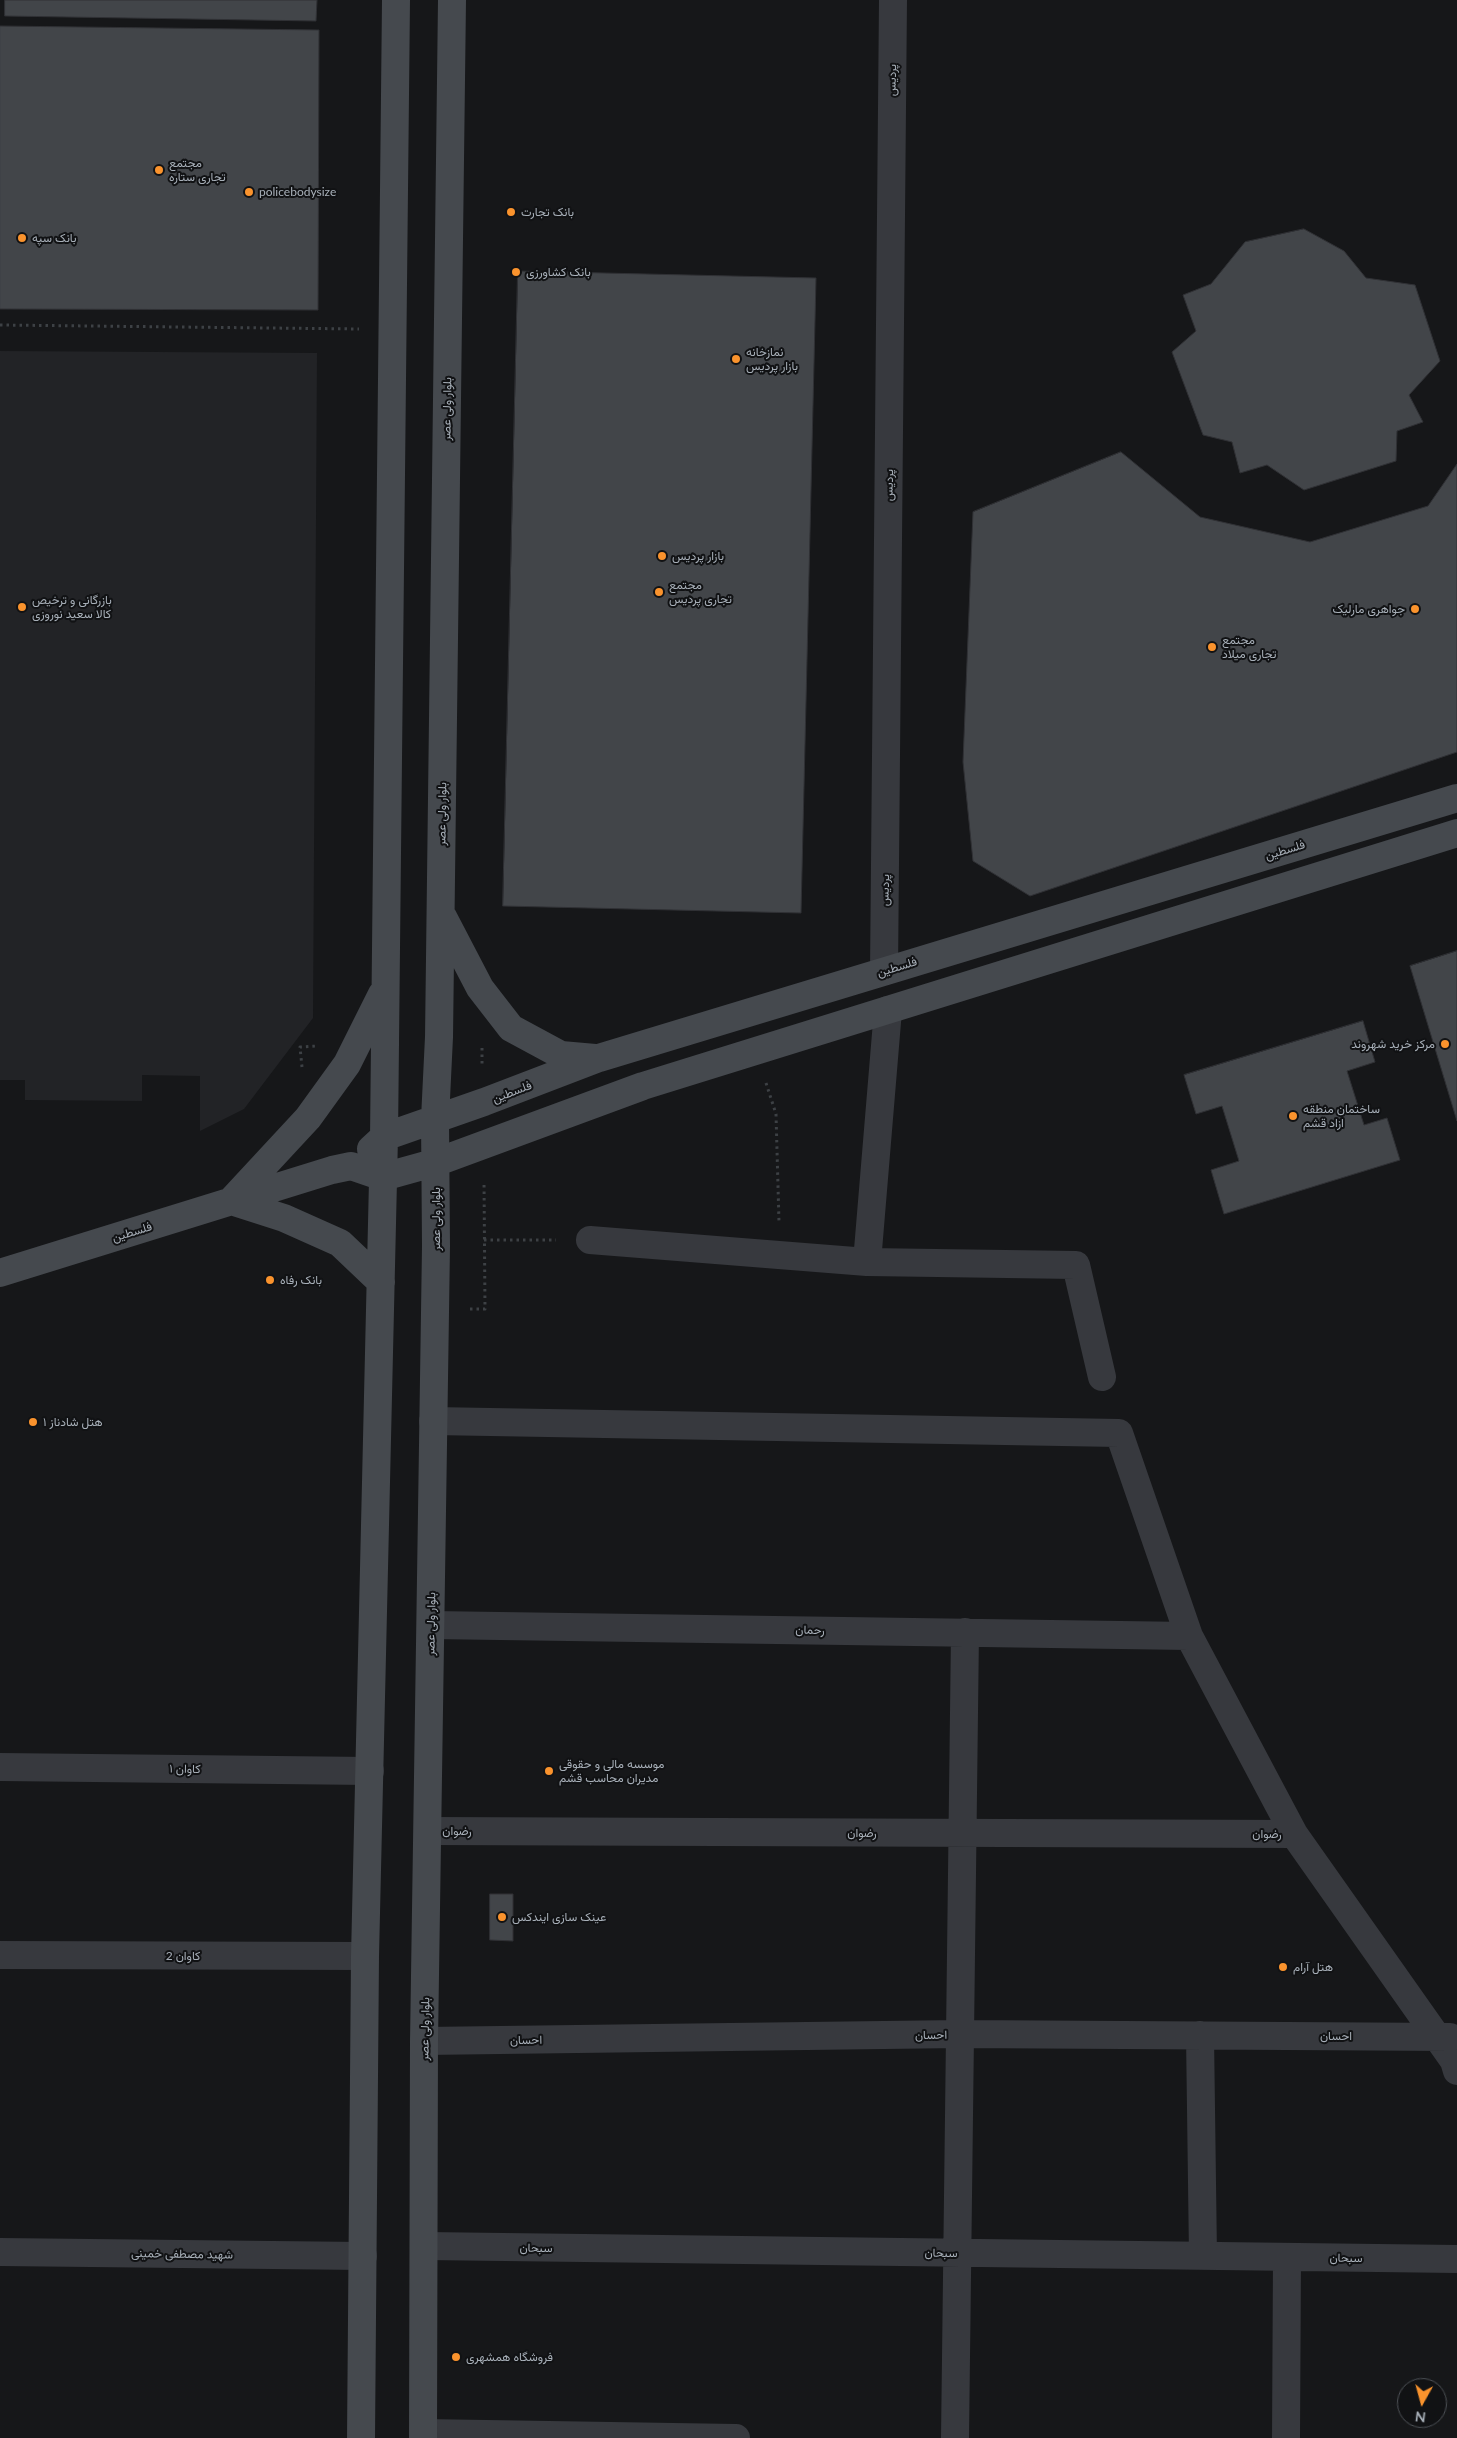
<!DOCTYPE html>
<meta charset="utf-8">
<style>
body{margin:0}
#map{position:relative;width:1457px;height:2438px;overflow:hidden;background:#161719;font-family:Lato,sans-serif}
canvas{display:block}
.north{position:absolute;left:1397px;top:2378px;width:50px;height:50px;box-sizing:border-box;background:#111214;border:1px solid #4d5156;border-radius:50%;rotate:187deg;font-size:14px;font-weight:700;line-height:20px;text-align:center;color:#a8b0b9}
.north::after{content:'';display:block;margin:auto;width:18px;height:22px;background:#fa932d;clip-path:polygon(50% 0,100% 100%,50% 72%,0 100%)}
</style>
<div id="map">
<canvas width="1457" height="2438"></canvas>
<div class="north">N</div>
</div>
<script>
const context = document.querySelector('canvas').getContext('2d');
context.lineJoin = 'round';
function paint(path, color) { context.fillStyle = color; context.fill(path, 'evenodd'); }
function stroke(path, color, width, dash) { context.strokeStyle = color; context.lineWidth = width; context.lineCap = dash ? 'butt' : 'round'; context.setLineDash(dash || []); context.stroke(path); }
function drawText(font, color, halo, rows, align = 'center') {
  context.font = font + ' Lato,Vazirmatn,sans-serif'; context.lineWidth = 4; context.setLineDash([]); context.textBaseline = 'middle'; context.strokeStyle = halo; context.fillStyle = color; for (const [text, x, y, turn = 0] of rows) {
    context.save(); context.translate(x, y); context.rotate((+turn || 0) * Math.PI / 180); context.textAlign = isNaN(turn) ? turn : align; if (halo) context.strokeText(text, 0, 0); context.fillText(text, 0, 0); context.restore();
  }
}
const built = new Path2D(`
 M 0,351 L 317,353 L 313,1018 L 244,1109 L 200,1131 L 200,1076 L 142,1075 L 142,1101 L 25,1100 L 25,1080 L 0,1080 Z`);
const building = new Path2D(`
 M 5,0 L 317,0 L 316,21 L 5,16 Z
 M 0,26 L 319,30 L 318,310 L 0,309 Z
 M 1304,229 L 1344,251 L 1366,278 L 1415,285 L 1440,361 L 1409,395 L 1423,422 L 1397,431 L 1396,461 L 1304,490 L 1267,465 L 1240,473 L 1232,442 L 1203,435 L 1172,352 L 1196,331 L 1183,295 L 1211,284 L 1245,242 Z
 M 518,271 L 816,278 L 801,913 L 503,906 Z
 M 1121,452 L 1200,517 L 1310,542 L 1428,506 L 1457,464 L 1457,752 L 1030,896 L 973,861 L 963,762 L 973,512 Z
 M 1457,951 L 1457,1121 L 1410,966 Z
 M 1363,1021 L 1375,1062 L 1347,1071 L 1364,1125 L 1387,1118 L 1400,1160 L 1224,1214 L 1211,1170 L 1239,1161 L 1222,1106 L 1196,1114 L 1184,1075 Z
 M 490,1894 L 513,1894 L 513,1941 L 490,1940 Z`);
const path = new Path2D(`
 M 0,325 L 359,329
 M 482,1048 L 482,1067
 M 302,1067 L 300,1047 L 317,1046
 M 766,1083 L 776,1114 L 779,1222
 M 484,1240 L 556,1240
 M 470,1309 L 485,1309 L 484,1181`);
const minor = new Path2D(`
 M 884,971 L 893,0
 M 590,1240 L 867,1262 L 1076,1265 L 1102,1377
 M 867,1262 L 888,1010
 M 433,1421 L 1119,1433 L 1189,1636 L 1294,1834 L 1454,2061 L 1457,2071
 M 431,1625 L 1189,1636
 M 0,1767 L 370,1771
 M 429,1831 L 1294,1834
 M 0,1955 L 365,1956
 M 1200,2035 L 1203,2256
 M 424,2041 L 960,2034 L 1450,2037
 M 425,2246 L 1457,2259
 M 0,2252 L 363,2256
 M 424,2433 L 736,2438
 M 955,2438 L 965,1632
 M 1286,2438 L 1287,2257`);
const secondary = new Path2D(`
 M 443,917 L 480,988 L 511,1028 L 561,1055 L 595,1058
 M 371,1149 L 384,1137 L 484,1102 L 599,1058 L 1457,798
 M 0,1273 L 332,1170 L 351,1166 L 383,1177 L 437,1162 L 643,1086 L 1457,833
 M 381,1282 L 340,1243 L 284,1218 L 231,1201 L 308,1118 L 347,1064 L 382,994
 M 361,2438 L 365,1956 L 384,1137 L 396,0
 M 423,2438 L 424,2041 L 436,1246 L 435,1119 L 439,1037 L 452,0`);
const markers = [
 [159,170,5,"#fa932d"],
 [249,192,5,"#fa932d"],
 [511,212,5,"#fa932d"],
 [22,238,5,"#fa932d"],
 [516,272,5,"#fa932d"],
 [736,359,5,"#fa932d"],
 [662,556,5,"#fa932d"],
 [659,592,5,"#fa932d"],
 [22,607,5,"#fa932d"],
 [1415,609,5,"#fa932d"],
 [1212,647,5,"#fa932d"],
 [1445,1044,5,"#fa932d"],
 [1293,1116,5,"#fa932d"],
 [270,1280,5,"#fa932d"],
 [33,1422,5,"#fa932d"],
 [549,1771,5,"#fa932d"],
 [502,1917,5,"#fa932d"],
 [1283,1967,5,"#fa932d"],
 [456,2357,5,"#fa932d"]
];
const streetNames = [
 ["پردیس",892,80,-89],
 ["بلوار ولی عصر",447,409,-89],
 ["پردیس",889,485,-89],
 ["بلوار ولی عصر",442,814,-89],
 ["فلسطین",1285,850,-17],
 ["پردیس",885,890,-89],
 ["فلسطین",897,967,-17],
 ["فلسطین",512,1092,-21],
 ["بلوار ولی عصر",436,1219,-90],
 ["فلسطین",132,1232,-17],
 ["بلوار ولی عصر",431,1624,-89],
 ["رحمان",810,1630,1],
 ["کاوان ۱",185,1769,1],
 ["رضوان",457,1831],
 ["رضوان",862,1833],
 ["رضوان",1267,1834],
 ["کاوان 2",183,1956],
 ["بلوار ولی عصر",425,2029,-89],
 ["احسان",931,2035,-1],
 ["احسان",1336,2036],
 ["احسان",526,2040,-1],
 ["سبحان",536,2248,1],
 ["سبحان",941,2253,1],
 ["شهید مصطفی خمینی",182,2254,1],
 ["سبحان",1346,2258,1]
];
const poiNames = [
 ["مجتمع",169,163],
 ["تجاری ستاره",169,177],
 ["policebodysize",259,192],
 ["بانک تجارت",521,212],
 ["بانک سپه",32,238],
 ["بانک کشاورزی",526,272],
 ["نمازخانه",746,352],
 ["بازار پردیس",746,366],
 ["بازار پردیس",672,556],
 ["مجتمع",669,585],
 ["تجاری پردیس",669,599],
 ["بازرگانی و ترخیص",32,600],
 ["کالا سعید نوروزی",32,614],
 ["جواهری مارلیک",1405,609,"right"],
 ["مجتمع",1222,640],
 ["تجاری میلاد",1222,654],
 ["مرکز خرید شهروند",1435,1044,"right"],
 ["ساختمان منطقه",1303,1109],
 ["ازاد قشم",1303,1123],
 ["بانک رفاه",280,1280],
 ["هتل شادناز ۱",43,1422],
 ["موسسه مالی و حقوقی",559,1764],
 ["مدیران محاسب قشم",559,1778],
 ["عینک سازی ایندکس",512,1917],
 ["هتل آرام",1293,1967],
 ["فروشگاه همشهری",466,2357]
];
paint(built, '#222326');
paint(building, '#424549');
stroke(building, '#303135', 1);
stroke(path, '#3d4145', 3, [2.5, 4]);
stroke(minor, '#37393e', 28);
stroke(secondary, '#45494e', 28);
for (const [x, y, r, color] of markers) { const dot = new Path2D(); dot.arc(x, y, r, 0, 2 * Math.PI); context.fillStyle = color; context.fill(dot); stroke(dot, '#111214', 2); }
drawText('12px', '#a8b0b9', '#111214', streetNames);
drawText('12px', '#a8b0b9', '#111214', poiNames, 'left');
</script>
